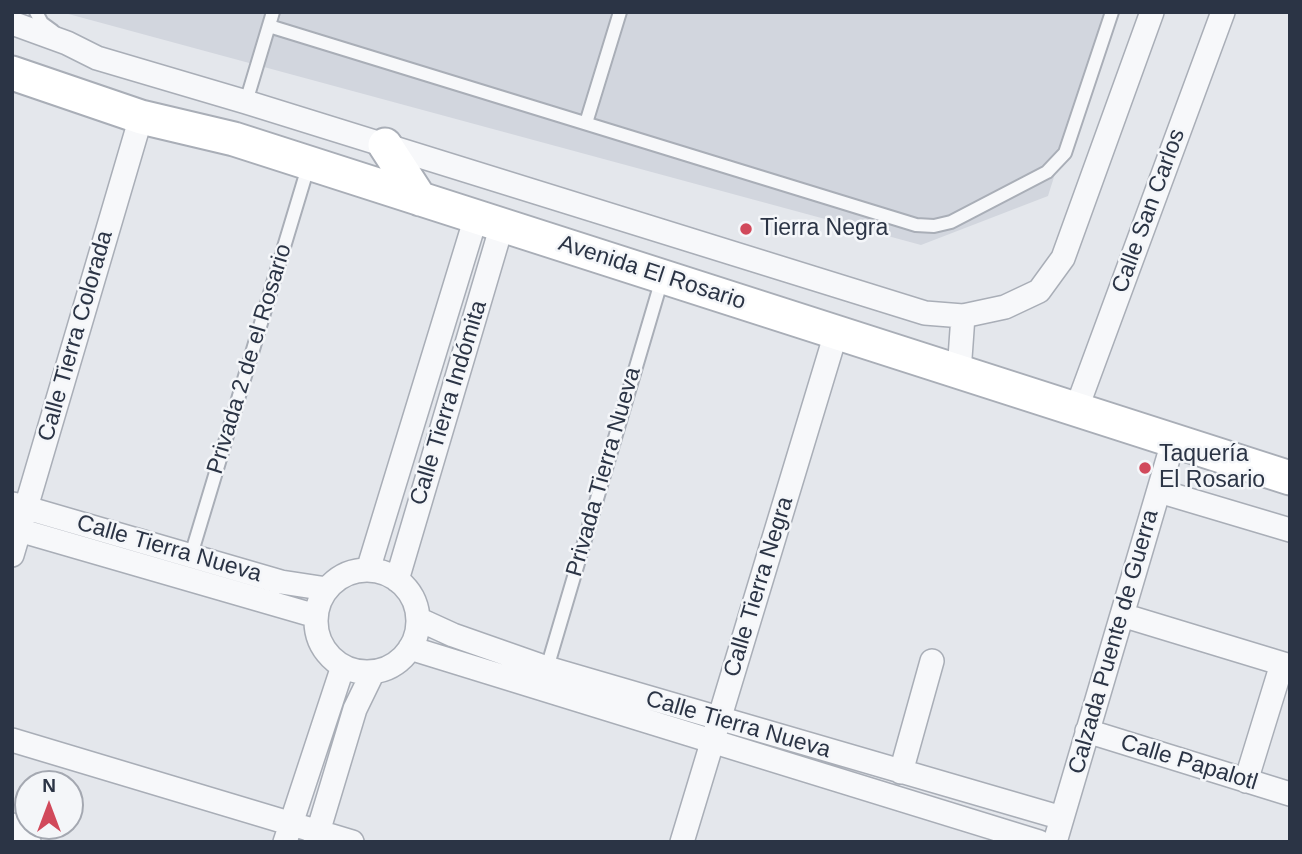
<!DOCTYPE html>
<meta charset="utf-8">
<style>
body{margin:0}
#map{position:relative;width:1302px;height:854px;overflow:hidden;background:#e4e7ec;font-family:Arial,sans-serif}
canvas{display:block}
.frame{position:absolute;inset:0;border:14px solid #2b3445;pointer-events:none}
.north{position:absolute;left:14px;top:770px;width:70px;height:70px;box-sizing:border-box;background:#f4f6f9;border:2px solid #a4a8b1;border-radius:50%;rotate:0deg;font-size:19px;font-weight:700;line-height:28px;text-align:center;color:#2b3445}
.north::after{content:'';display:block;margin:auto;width:24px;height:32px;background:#d1495b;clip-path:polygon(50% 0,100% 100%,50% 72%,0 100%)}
</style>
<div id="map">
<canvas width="1302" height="854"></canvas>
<div class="frame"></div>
<div class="north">N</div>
</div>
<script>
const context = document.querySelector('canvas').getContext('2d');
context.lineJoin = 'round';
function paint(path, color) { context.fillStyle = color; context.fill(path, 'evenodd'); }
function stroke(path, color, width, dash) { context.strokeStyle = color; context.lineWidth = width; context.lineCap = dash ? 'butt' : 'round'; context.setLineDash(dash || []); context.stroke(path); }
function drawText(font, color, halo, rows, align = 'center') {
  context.font = font + ' Arial,sans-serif'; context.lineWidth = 5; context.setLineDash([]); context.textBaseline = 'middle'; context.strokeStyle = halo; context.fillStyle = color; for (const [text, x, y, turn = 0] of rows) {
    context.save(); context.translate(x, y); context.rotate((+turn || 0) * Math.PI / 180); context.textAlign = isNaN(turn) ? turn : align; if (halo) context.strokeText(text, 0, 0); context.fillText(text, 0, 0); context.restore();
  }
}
const built = new Path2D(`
 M 61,12 L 1106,12 L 1048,196 L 921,245 Z`);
const lane = new Path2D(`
 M 36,12 L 42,23 L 53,31
 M 269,26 L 916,225 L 934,226 L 951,222 L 1047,172 L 1065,153 L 1112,12
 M 246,102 L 273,12
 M 586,123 L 620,12
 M 191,555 L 309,164
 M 547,668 L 662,279`);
const street = new Path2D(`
 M 12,23 L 67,43 L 97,58 L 246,102 L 925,313 L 963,316 L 1005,307 L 1039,291 L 1063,258 L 1152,12
 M 959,372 L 963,316
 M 1076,410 L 1223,12
 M 1159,491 L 1290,530
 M 13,504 L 281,582 L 327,589
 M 12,528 L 316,616
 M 12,555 L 141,117
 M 368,570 L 476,217
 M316 621a51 51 0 1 1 102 0a51 51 0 1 1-102 0Z
 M 397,580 L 502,225
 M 1122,615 L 1290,666
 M 418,619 L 453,635 L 547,668 L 1062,818
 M 410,648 L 1039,842
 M 1087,731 L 1290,794
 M 12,740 L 352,842
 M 901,772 L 932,661
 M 1246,781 L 1282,664
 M 12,825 L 29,842
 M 285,842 L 343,666
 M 315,842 L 355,709 L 373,672
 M 682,842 L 836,333
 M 1055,842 L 1173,442`);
const secondary = new Path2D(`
 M 12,73 L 141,117 L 234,139 L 1290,478
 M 385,145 L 420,199`);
const markers = [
 [746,229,7,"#d1495b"],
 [1145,468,7,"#d1495b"]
];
const streetNames = [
 ["Calle San Carlos",1149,211,-70],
 ["Avenida El Rosario",652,273,18],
 ["Calle Tierra Colorada",76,336,-74],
 ["Privada 2 de el Rosario",250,359,-73],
 ["Calle Tierra Indómita",449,403,-73],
 ["Privada Tierra Nueva",604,472,-74],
 ["Calle Tierra Nueva",169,549,16],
 ["Calle Tierra Negra",759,587,-73],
 ["Calzada Puente de Guerra",1114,642,-74],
 ["Calle Tierra Nueva",738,725,16],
 ["Calle Papalotl",1189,763,17]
];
const poiNames = [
 ["Tierra Negra",760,229],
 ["Taquería",1159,455],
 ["El Rosario",1159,481]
];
paint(built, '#d2d6de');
stroke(lane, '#a9aeb7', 16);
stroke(street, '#a9aeb7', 26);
stroke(secondary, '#a9aeb7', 37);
stroke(lane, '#f7f8fa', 12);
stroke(street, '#f7f8fa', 23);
stroke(secondary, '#fff', 33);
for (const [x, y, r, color] of markers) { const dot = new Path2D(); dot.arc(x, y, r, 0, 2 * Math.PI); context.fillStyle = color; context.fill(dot); stroke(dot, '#f4f6f9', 2.5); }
drawText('23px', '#2b3445', '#f4f6f9', streetNames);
drawText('23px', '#2b3445', '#f4f6f9', poiNames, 'left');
</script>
